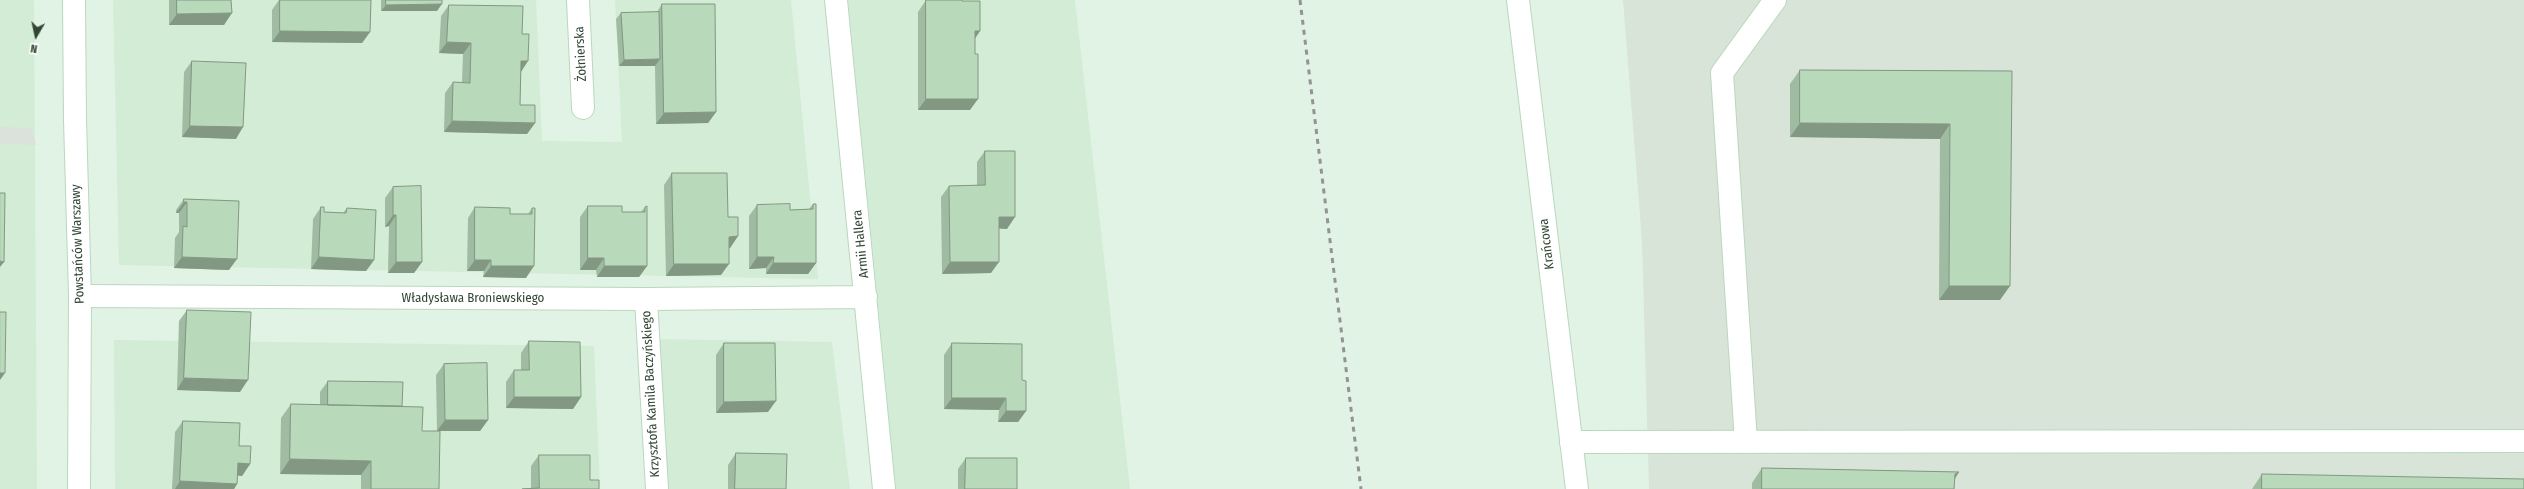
<!DOCTYPE html>
<meta charset="utf-8">
<style>
body{margin:0}
#map{position:relative;width:2524px;height:489px;overflow:hidden;background:#e1f3e4;font-family:"Fira Sans Condensed",sans-serif}
canvas{display:block}
.north{position:absolute;left:16px;top:16px;width:40px;height:40px;-webkit-text-stroke:3px #fff;paint-order:stroke;rotate:189deg;font-size:11px;font-weight:700;line-height:16px;text-align:center;color:#324533}
.north::after{content:'';display:block;margin:auto;width:14px;height:18px;background:#324533;clip-path:polygon(50% 0,100% 100%,50% 72%,0 100%)}
</style>
<div id="map">
<canvas width="2524" height="489"></canvas>
<div class="north">N</div>
</div>
<script>
const context = document.querySelector('canvas').getContext('2d');
context.lineJoin = 'round';
function paint(path, color) { context.fillStyle = color; context.fill(path, 'evenodd'); }
function stroke(path, color, width, dash) { context.strokeStyle = color; context.lineWidth = width; context.lineCap = dash ? 'butt' : 'round'; context.setLineDash(dash || []); context.stroke(path); }
function drawText(font, color, halo, rows, align = 'center') {
  context.font = font + ' "Fira Sans Condensed",sans-serif'; context.lineWidth = 3.5; context.setLineDash([]); context.textBaseline = 'middle'; context.strokeStyle = halo; context.fillStyle = color; for (const [text, x, y, turn = 0] of rows) {
    context.save(); context.translate(x, y); context.rotate((+turn || 0) * Math.PI / 180); context.textAlign = isNaN(turn) ? turn : align; if (halo) context.strokeText(text, 0, 0); context.fillText(text, 0, 0); context.restore();
  }
}
const residential = new Path2D(`
 M 0,0 L 34,0 L 37,489 L 0,489 Z
 M 113,0 L 536,0 L 542,141 L 622,142 L 615,0 L 791,0 L 818,279 L 119,265 Z
 M 848,0 L 1075,0 L 1130,489 L 896,489 Z
 M 652,339 L 832,342 L 850,489 L 659,489 Z
 M 114,340 L 594,346 L 600,489 L 115,489 Z`);
const industrial = new Path2D(`
 M 1623,0 L 2524,0 L 2524,489 L 1649,489 L 1642,241 Z`);
const parking = new Path2D(`
 M 0,127 L 32,128 L 36,145 L 0,144 Z`);
const service = new Path2D(`
 M 1571,442 L 2524,441
 M 1746,442 L 1722,73 L 1775,0`);
const minor = new Path2D(`
 M 578,0 L 583,108
 M 836,0 L 884,489
 M 80,296 L 646,299 L 866,297
 M 646,299 L 657,489`);
const tertiary = new Path2D(`
 M 74,0 L 75,120 L 80,296 L 79,489
 M 1518,0 L 1577,489`);
const rail = new Path2D(`
 M 1300,0 L 1361,489`);
const wall = new Path2D(`
 M 169,0 L 231,0 L 224,25 L 169,25 Z
 M 279,0 L 371,0 L 370,32 L 362,43 L 272,42 L 272,10 Z
 M 381,0 L 442,0 L 437,11 L 381,11 Z
 M 926,0 L 980,31 L 975,38 L 970,110 L 918,110 L 918,12 Z
 M 662,4 L 716,112 L 708,123 L 656,124 L 655,66 L 619,66 L 616,19 L 621,13 L 657,12 Z
 M 449,5 L 521,72 L 520,105 L 535,123 L 527,134 L 444,132 L 445,93 L 453,82 L 462,82 L 463,54 L 439,53 L 441,16 Z
 M 192,61 L 236,139 L 182,137 L 184,72 Z
 M 1800,70 L 2012,71 L 2000,300 L 1939,300 L 1940,139 L 1790,137 L 1790,84 Z
 M 985,151 L 1007,229 L 999,228 L 991,273 L 942,274 L 941,197 L 949,186 L 977,185 L 977,162 Z
 M 672,173 L 728,217 L 738,236 L 730,248 L 729,248 L 721,275 L 666,276 L 664,185 Z
 M 393,187 L 422,262 L 414,273 L 388,273 L 389,226 L 385,227 L 385,198 Z
 M 184,199 L 239,201 L 229,270 L 174,268 L 175,238 L 179,232 L 179,213 L 176,213 L 176,210 Z
 M 813,204 L 816,263 L 808,274 L 766,274 L 766,268 L 749,269 L 749,216 L 757,205 L 790,210 L 809,209 Z
 M 588,206 L 622,212 L 641,212 L 645,207 L 647,266 L 639,277 L 597,277 L 596,270 L 580,270 L 580,217 Z
 M 321,207 L 324,212 L 343,213 L 347,208 L 374,260 L 366,271 L 311,269 L 313,219 Z
 M 475,207 L 510,214 L 528,214 L 532,208 L 535,208 L 526,278 L 483,277 L 484,271 L 467,271 L 468,218 Z
 M 187,310 L 240,392 L 177,390 L 179,321 Z
 M 529,341 L 581,397 L 573,409 L 506,408 L 506,382 L 514,370 L 521,370 L 521,353 Z
 M 724,343 L 768,412 L 716,413 L 716,355 Z
 M 952,343 L 1022,380 L 1026,411 L 1018,422 L 998,422 L 999,410 L 944,409 L 944,355 Z
 M 444,364 L 488,420 L 480,431 L 437,431 L 436,375 Z
 M 328,381 L 402,406 L 422,431 L 439,489 L 361,489 L 361,475 L 280,474 L 281,418 L 291,404 L 320,405 L 320,392 Z
 M 183,421 L 239,446 L 250,464 L 242,476 L 238,475 L 237,484 L 234,489 L 172,489 L 175,432 Z
 M 736,453 L 786,489 L 728,489 L 728,465 Z
 M 539,455 L 590,480 L 599,489 L 522,489 L 531,488 L 531,466 Z
 M 966,458 L 1017,489 L 958,489 L 958,469 Z
 M 1762,468 L 1959,472 L 1955,479 L 1954,489 L 1752,489 L 1752,483 Z
 M 2262,474 L 2524,489 L 2252,489 Z`);
const shadedWall = new Path2D(`
 M 442,4 L 437,11 L 381,11 L 386,5 Z
 M 232,13 L 224,25 L 169,25 L 177,14 Z
 M 280,31 L 370,32 L 362,43 L 272,42 Z
 M 975,31 L 980,31 L 972,43 Z
 M 447,42 L 471,43 L 463,54 L 439,53 Z
 M 660,59 L 655,66 L 619,66 L 624,60 Z
 M 521,61 L 528,61 L 521,72 Z
 M 926,99 L 978,99 L 970,110 L 918,110 Z
 M 716,112 L 708,123 L 656,124 L 664,113 Z
 M 452,121 L 535,123 L 527,134 L 444,132 Z
 M 1800,123 L 1950,124 L 1940,139 L 1790,137 Z
 M 190,126 L 243,127 L 236,139 L 182,137 Z
 M 184,202 L 187,202 L 179,213 L 176,213 Z
 M 393,215 L 396,215 L 389,226 L 385,227 Z
 M 999,217 L 1015,217 L 1007,229 L 991,228 Z
 M 738,236 L 730,248 L 721,248 L 729,237 Z
 M 182,257 L 237,259 L 229,270 L 174,268 Z
 M 319,257 L 374,260 L 366,271 L 311,269 Z
 M 757,257 L 774,257 L 766,268 L 749,269 Z
 M 588,258 L 604,258 L 596,270 L 580,270 Z
 M 475,260 L 491,260 L 484,271 L 467,271 Z
 M 0,261 L 4,262 L 0,267 Z
 M 396,262 L 422,262 L 414,273 L 388,273 Z
 M 950,262 L 999,262 L 991,273 L 942,274 Z
 M 773,263 L 816,263 L 808,274 L 766,274 Z
 M 674,264 L 729,264 L 721,275 L 666,276 Z
 M 491,266 L 534,266 L 526,278 L 483,277 Z
 M 604,266 L 647,266 L 639,277 L 597,277 Z
 M 1949,286 L 2010,286 L 2000,300 L 1939,300 Z
 M 0,373 L 5,373 L 0,380 Z
 M 184,378 L 248,380 L 240,392 L 177,390 Z
 M 514,397 L 581,397 L 573,409 L 506,408 Z
 M 952,398 L 1006,398 L 999,410 L 944,409 Z
 M 776,401 L 768,412 L 716,413 L 724,402 Z
 M 1006,411 L 1026,411 L 1018,422 L 998,422 Z
 M 445,420 L 488,420 L 480,431 L 437,431 Z
 M 290,459 L 371,461 L 361,475 L 280,474 Z
 M 238,463 L 250,464 L 242,476 L 231,475 Z
 M 1959,472 L 1949,486 L 1955,474 Z
 M 180,481 L 237,484 L 234,489 L 175,489 Z`);
const building = new Path2D(`
 M 177,0 L 231,0 L 232,13 L 177,14 Z
 M 280,0 L 371,0 L 370,32 L 280,31 Z
 M 386,0 L 442,0 L 442,4 L 386,5 Z
 M 926,0 L 962,0 L 962,1 L 980,1 L 980,31 L 975,31 L 975,54 L 978,54 L 978,99 L 926,99 Z
 M 662,4 L 715,4 L 716,112 L 664,113 Z
 M 449,5 L 523,6 L 522,34 L 529,34 L 528,61 L 521,61 L 520,105 L 535,105 L 535,123 L 452,121 L 453,82 L 470,83 L 471,43 L 447,42 Z
 M 659,12 L 660,59 L 624,60 L 621,13 Z
 M 192,61 L 246,63 L 243,127 L 190,126 Z
 M 1800,70 L 2012,71 L 2010,286 L 1949,286 L 1950,124 L 1800,123 Z
 M 985,151 L 1015,151 L 1015,217 L 999,217 L 999,262 L 950,262 L 949,186 L 985,185 Z
 M 672,173 L 727,173 L 728,217 L 738,217 L 738,236 L 729,237 L 729,264 L 674,264 Z
 M 421,186 L 422,262 L 396,262 L 396,215 L 393,215 L 393,187 Z
 M 0,193 L 5,193 L 4,262 L 0,261 Z
 M 184,199 L 239,201 L 237,259 L 182,257 L 183,226 L 187,227 L 187,202 L 184,202 Z
 M 790,204 L 790,210 L 813,209 L 813,204 L 816,204 L 816,263 L 773,263 L 774,257 L 757,257 L 757,205 Z
 M 588,206 L 622,206 L 622,212 L 645,212 L 645,207 L 647,206 L 647,266 L 604,266 L 604,258 L 588,258 Z
 M 321,207 L 324,207 L 324,212 L 346,213 L 347,208 L 376,210 L 374,260 L 319,257 Z
 M 475,207 L 510,208 L 510,214 L 532,214 L 532,208 L 535,208 L 534,266 L 491,266 L 491,260 L 475,260 Z
 M 187,310 L 251,312 L 248,380 L 184,378 Z
 M 0,312 L 6,312 L 5,373 L 0,373 Z
 M 529,341 L 580,342 L 581,397 L 514,397 L 514,370 L 529,370 Z
 M 724,343 L 775,343 L 776,401 L 724,402 Z
 M 952,343 L 1022,344 L 1022,380 L 1026,381 L 1026,411 L 1006,411 L 1006,398 L 952,398 Z
 M 487,363 L 488,420 L 445,420 L 444,364 Z
 M 328,381 L 403,382 L 402,406 L 328,405 Z
 M 291,404 L 423,407 L 422,431 L 440,431 L 439,489 L 371,489 L 371,461 L 290,459 Z
 M 183,421 L 240,423 L 239,446 L 251,446 L 250,464 L 238,463 L 237,484 L 180,481 Z
 M 736,453 L 787,454 L 786,489 L 735,489 Z
 M 539,455 L 590,455 L 590,480 L 599,480 L 599,489 L 522,489 L 539,488 Z
 M 966,458 L 1017,458 L 1017,489 L 965,489 Z
 M 1762,468 L 1959,472 L 1955,474 L 1954,489 L 1762,489 Z
 M 2262,474 L 2524,479 L 2524,489 L 2262,489 Z`);
const streetNames = [
 ["Żołnierska",581,54,-93],
 ["Powstańców Warszawy",78,244,-92],
 ["Armii Hallera",861,244,-96],
 ["Krańcowa",1547,244,-97],
 ["Władysława Broniewskiego",473,298],
 ["Krzysztofa Kamila Baczyńskiego",651,394,-93]
];
paint(residential, '#d3ecd6');
paint(industrial, '#d7e4d7');
paint(parking, '#dbe2db');
stroke(service, '#bad7be', 24);
stroke(minor, '#bad7be', 24);
stroke(tertiary, '#bad7be', 24);
stroke(service, '#fff', 22);
stroke(minor, '#fff', 22);
stroke(tertiary, '#fff', 22);
stroke(rail, '#939393', 3, [5, 5]);
paint(wall, '#9fbba1');
paint(shadedWall, '#829883');
paint(building, '#b9d9bb');
stroke(building, '#829883', 1);
drawText('13px', '#324533', '#fff', streetNames);
</script>
